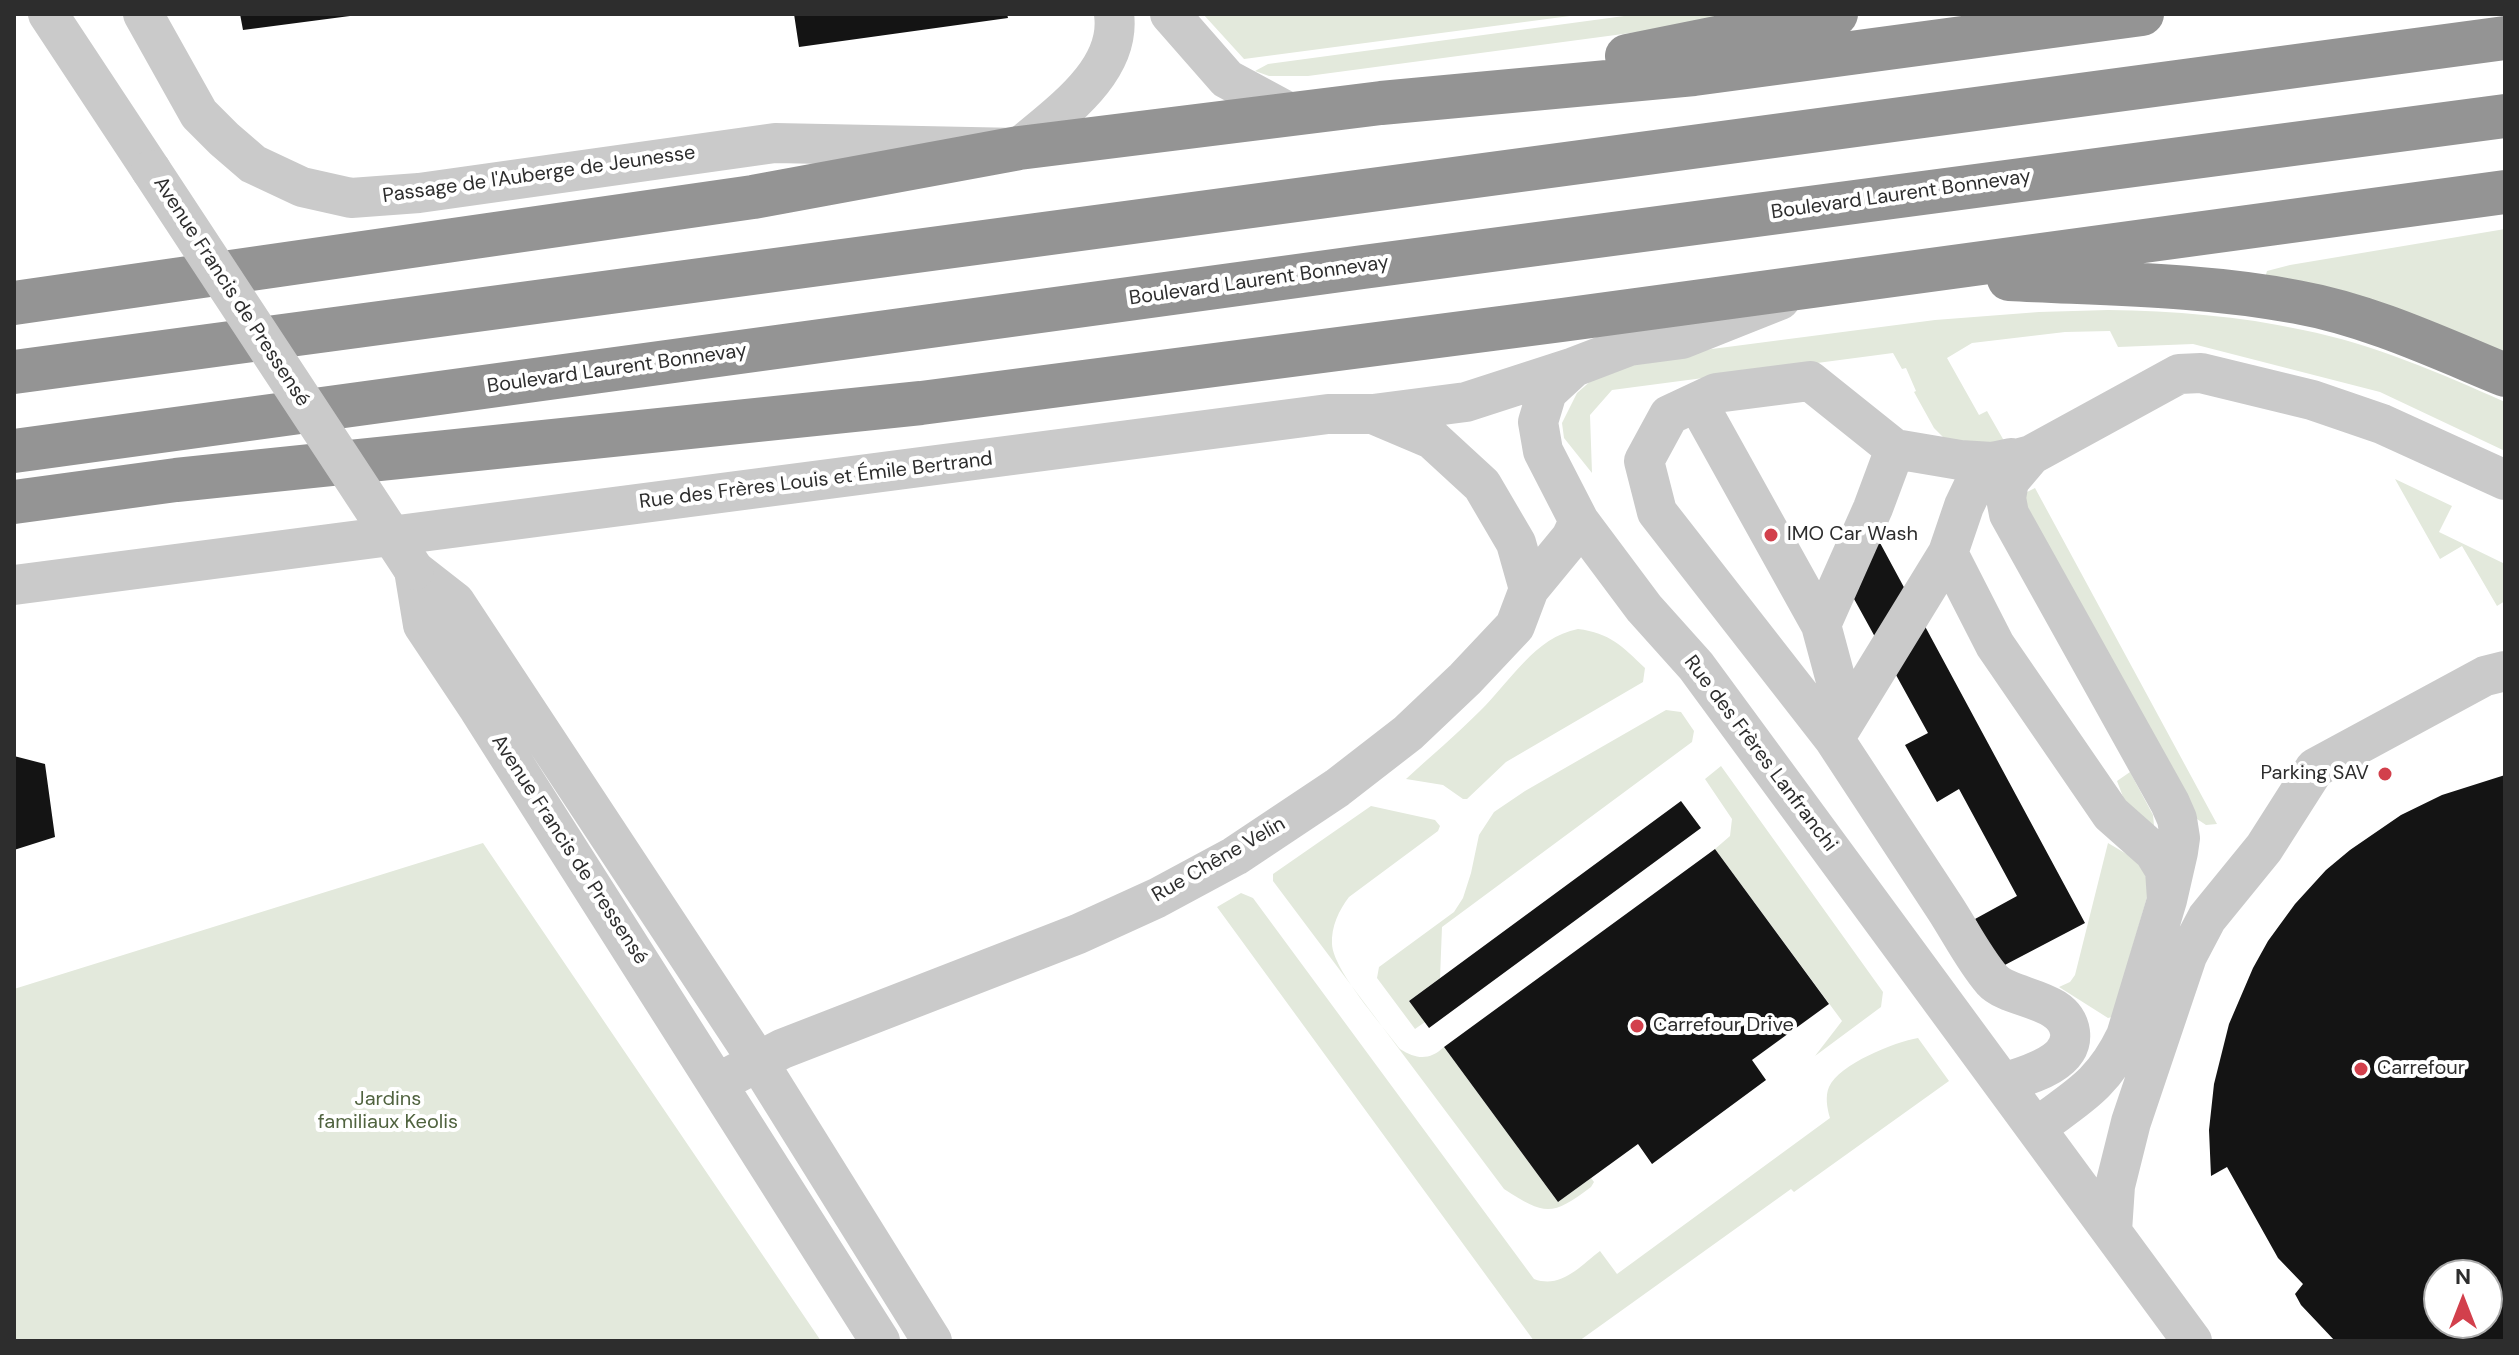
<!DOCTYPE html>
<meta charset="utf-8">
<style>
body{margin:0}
#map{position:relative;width:2519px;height:1355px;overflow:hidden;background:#fff;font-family:"DM Sans",sans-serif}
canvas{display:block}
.frame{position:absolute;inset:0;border:16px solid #2d2d2d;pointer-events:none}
.north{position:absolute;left:2423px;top:1259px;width:80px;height:80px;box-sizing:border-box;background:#fff;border:2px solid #ababab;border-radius:50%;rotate:0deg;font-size:22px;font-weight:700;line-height:32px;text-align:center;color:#2d2d2d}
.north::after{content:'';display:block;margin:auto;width:28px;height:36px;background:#d2404c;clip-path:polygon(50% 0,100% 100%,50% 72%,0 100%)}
</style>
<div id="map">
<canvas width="2519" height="1355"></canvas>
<div class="frame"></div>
<div class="north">N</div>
</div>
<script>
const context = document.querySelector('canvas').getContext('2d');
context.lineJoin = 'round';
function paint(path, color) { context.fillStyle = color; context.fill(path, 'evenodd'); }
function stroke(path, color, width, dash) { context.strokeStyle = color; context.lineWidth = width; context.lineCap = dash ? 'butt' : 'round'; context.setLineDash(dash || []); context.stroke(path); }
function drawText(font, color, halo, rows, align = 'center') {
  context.font = font + ' "DM Sans",sans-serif'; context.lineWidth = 8; context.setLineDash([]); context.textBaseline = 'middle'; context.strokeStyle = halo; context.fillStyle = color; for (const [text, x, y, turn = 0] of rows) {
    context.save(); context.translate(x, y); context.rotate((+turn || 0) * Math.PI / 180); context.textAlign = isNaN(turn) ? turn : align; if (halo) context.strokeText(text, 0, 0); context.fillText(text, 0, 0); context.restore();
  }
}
const green = new Path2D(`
 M 1203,14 L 1585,14 L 1244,59 Z
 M 1639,14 L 1729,14 L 1638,32 L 1308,76 L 1269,76 L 1255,71 L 1268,64 Z
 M 2505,229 L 2505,358 L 2265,278 L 2267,271 L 2290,265 Z
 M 2108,310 C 2174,311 2239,316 2303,330 C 2373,344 2440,373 2505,402 L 2505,451 L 2380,392 L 2193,344 L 2118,347 L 2110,331 L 2065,332 L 1972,343 L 1947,358 L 1979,415 L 1987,411 L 2007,446 L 1946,440 L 1934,428 L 1914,392 L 1916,391 L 1906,368 L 1902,369 L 1893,353 L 1612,390 L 1590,415 L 1592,473 L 1564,438 L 1562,423 L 1577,393 L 1593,379 L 1658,356 L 1935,320 L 2039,312 Z
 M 2395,479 L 2452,506 L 2439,532 L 2505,564 L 2505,601 L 2497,606 L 2462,546 L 2440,559 Z
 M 2035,488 L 2217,824 L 2206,825 L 2197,819 L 2021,495 Z
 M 1578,629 C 1610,633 1622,646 1645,668 L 1643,682 L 1506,762 L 1467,799 L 1463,799 L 1443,785 L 1406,779 C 1431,756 1456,735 1480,711 C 1510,682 1535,637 1578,629 Z
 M 1666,710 L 1681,712 L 1694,731 L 1692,742 L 1442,927 L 1440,978 L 1409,1001 L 1425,1022 L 1415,1029 L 1377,978 L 1379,967 L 1454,912 L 1463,898 L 1471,873 L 1479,835 L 1494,812 L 1525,791 Z
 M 1721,766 L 1883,992 L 1881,1007 L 1815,1056 L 1842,1021 L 1715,849 L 1730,836 L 1732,819 L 1705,779 Z
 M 2130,772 L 2153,815 L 2155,836 L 2125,802 L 2117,781 Z
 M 1371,806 L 1435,820 L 1440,826 L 1438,831 L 1349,897 C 1339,910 1331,927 1332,944 C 1333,970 1383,1026 1400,1049 C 1417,1060 1430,1060 1444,1047 L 1558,1202 L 1591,1178 L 1594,1182 L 1591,1187 C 1552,1216 1546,1216 1504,1189 L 1273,881 L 1273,874 Z
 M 483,843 L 821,1341 L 14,1341 L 14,989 Z
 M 2108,843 L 2140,862 L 2150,887 L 2112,1017 L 2108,1018 L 2059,987 L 2070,982 L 2075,975 Z
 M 1241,893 L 1253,898 L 1534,1279 C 1561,1289 1579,1267 1600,1251 L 1617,1274 L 1830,1118 C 1827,1108 1825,1096 1829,1087 C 1839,1064 1895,1042 1918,1038 L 1949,1081 L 1794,1192 L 1791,1189 L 1579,1341 L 1534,1341 L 1217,907 Z`);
const building = new Path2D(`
 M 240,14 L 350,14 L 350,16 L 243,30 Z
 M 794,14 L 1007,14 L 1008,18 L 799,47 Z
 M 1879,541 L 2085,923 L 2001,967 L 1975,919 L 2017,896 L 1959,789 L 1937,802 L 1905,745 L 1928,733 L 1848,588 Z
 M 14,756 L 45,764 L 55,837 L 14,850 Z
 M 2505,775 L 2505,1341 L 2335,1341 L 2301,1305 L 2295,1294 L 2303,1284 L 2278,1258 L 2227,1167 L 2211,1176 L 2209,1130 L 2214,1084 L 2229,1024 L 2253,968 L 2268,941 L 2295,904 L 2326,870 L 2350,850 L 2401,815 L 2442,795 ZM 2439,1275 L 2487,1275 L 2487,1323 L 2439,1323 Z
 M 1681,801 L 1701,828 L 1429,1028 L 1409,1001 Z
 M 1715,849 L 1829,1004 L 1752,1060 L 1766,1080 L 1652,1164 L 1638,1144 L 1558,1202 L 1444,1047 Z`);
const minor = new Path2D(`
 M 48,14 L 151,170
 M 143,14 L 199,114 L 224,139 L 253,164 L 302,187 L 351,198 L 419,193 L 775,143 L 1019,148 C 1057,115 1122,72 1114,14
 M 1170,14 L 1227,79 L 1290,113
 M 1780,300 L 1682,339 L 1629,346 L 1574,367 L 1547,392 L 1538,422 L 1543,451 L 1579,521 L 1644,608 L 1696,666 L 2192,1341
 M 1697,402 L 1821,625 L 1839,692 L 1835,735
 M 1373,414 L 1466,402 L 1571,368
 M 1948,553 L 1995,645 L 2111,814 L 2154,852 L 2165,870 L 2167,899
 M 414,570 L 455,602 L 757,1060 L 932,1341
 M 414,570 L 423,625 L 479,709 L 880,1341
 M 14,585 L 1328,414 L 1373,414 L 1432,439 L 1482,485 L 1516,543 L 1529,589
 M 1821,625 L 1873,508 L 1895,449
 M 1834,739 L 1657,512 L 1644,461 L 1669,415 L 1716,393 L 1810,381 L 1895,449 L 1960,460 L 1992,462 L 2011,458
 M 718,1083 L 782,1049 L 1078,934 L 1157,898 L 1235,856 L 1337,788 L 1408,733 L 1465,679 L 1515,626 L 1529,589 L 1571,538 L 1579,521
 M 2003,1083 C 2025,1076 2074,1064 2070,1032 C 2065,997 2010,1000 1992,980 C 1974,959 1960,931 1945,908 C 1908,852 1871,796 1834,739 L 1948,553 L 1964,506 L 1976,481 L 1997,464 L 2031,455
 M 2036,1128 C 2077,1097 2102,1086 2126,1036 L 2167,900 L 2178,852 L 2180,838 L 2177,819 L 2170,803 L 2009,514 L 2006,498 L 2009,481 L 2031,455 L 2179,374 L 2201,373 L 2312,400 L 2382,424 L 2505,480
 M 2112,1231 L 2115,1186 L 2131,1122 L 2187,956 L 2207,918 L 2264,848 L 2315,768 L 2485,676 L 2505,671`);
const highway = new Path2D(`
 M 1627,56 L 1836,14
 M 2009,279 C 2105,284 2202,284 2297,302 C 2369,315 2437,347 2505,375
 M 14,303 L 753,197 L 1019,148 L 1381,103 L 1694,74 L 2142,14
 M 14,372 L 2505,38
 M 14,451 L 1363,267 L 2505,116
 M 14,502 L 176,480 L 921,403 L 1562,320 L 2505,192`);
const minorBridge = new Path2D(`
 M 151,170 L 414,570`);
const markers = [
 [1771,535,8,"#d2404c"],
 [2385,774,8,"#d2404c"],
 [1637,1026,8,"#d2404c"],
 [2361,1069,8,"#d2404c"]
];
const streetNames = [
 ["Passage de l'Auberge de Jeunesse",539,175,-8],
 ["Boulevard Laurent Bonnevay",1901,195,-8],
 ["Boulevard Laurent Bonnevay",1259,281,-8],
 ["Avenue Francis de Pressensé",231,292,57],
 ["Boulevard Laurent Bonnevay",617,369,-8],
 ["Rue des Frères Louis et Émile Bertrand",816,481,-7],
 ["Rue des Frères Lanfranchi",1760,754,53],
 ["Avenue Francis de Pressensé",569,850,57],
 ["Rue Chêne Velin",1219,860,-30]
];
const poiNames = [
 ["IMO Car Wash",1787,535],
 ["Parking SAV",2369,774,"right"],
 ["Carrefour Drive",1653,1026],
 ["Carrefour",2377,1069]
];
const parkNames = [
 ["Jardins",388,1100],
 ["familiaux Keolis",388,1123]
];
paint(green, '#e3e9dc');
paint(building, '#141414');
stroke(minor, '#cacaca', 40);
stroke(highway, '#949494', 44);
stroke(minorBridge, '#cacaca', 40);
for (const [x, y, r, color] of markers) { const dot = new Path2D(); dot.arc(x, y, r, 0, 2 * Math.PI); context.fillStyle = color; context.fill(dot); stroke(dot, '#fff', 3); }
drawText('20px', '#2d2d2d', '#fff', streetNames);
drawText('20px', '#2d2d2d', '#fff', poiNames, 'left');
drawText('20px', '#50633f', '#fff', parkNames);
</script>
